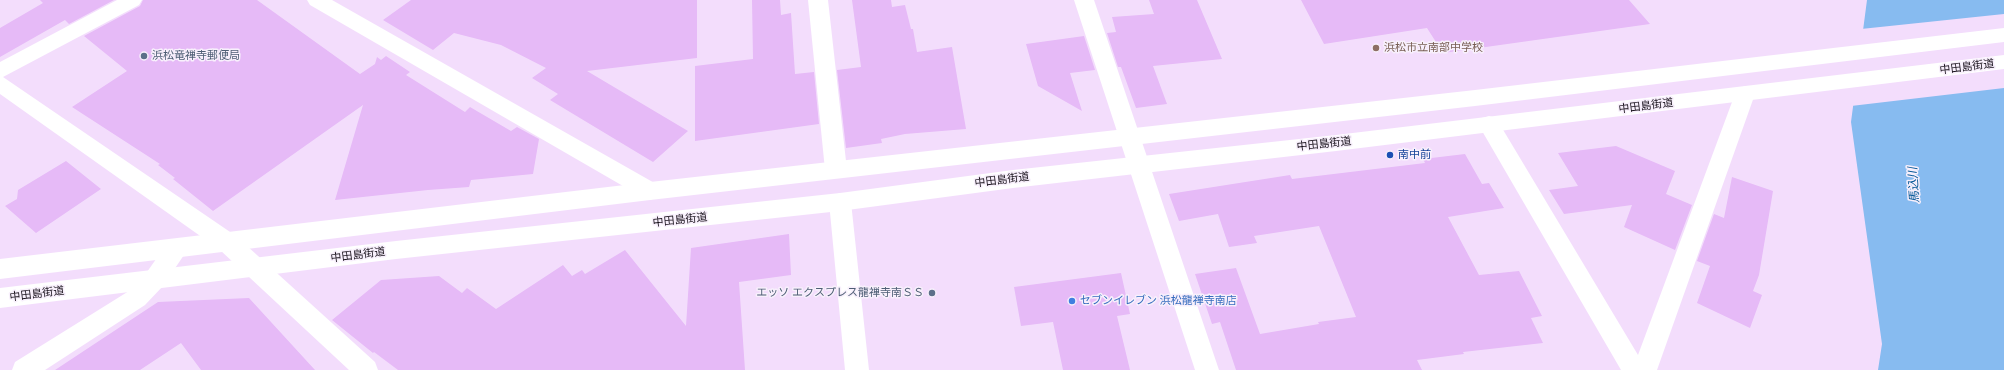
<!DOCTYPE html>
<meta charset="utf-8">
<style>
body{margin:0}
canvas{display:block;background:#f3ddfc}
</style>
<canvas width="2004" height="370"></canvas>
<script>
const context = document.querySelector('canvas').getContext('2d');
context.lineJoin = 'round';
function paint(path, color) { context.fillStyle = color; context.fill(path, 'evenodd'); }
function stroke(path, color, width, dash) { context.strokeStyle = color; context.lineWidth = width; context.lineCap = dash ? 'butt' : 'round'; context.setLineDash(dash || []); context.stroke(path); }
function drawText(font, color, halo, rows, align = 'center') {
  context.font = font + ' Raleway,"Noto Sans JP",sans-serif'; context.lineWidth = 3; context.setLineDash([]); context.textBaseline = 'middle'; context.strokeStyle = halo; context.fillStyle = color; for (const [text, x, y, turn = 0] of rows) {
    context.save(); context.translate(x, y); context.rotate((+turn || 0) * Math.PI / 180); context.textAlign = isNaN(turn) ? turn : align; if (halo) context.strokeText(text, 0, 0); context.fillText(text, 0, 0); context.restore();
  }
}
const water = new Path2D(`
 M 1867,0 L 2004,0 L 2004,370 L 1878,370 L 1882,344 L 1851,122 Z`);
const pier = new Path2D(`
 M 2004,14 L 2004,88 L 1851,106 L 1861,29 Z`);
const building = new Path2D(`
 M 40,0 L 114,0 L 69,24 L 65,20 L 0,57 L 0,28 L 43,3 Z
 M 143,0 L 257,0 L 360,74 L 375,64 L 377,57 L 381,60 L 386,56 L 410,72 L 406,75 L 465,112 L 470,107 L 511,131 L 517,127 L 539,139 L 533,174 L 471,180 L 469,187 L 428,190 L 335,200 L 363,105 L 213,211 L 173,179 L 175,178 L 158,165 L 160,164 L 72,107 L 127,71 L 84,36 L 140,6 Z
 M 411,0 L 697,0 L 697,58 L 587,71 L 688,131 L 653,162 L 550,100 L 558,94 L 532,78 L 546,68 L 501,45 L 454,33 L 433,50 L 383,20 Z
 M 752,0 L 780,0 L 781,15 L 791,13 L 795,74 L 814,72 L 819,124 L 695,141 L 695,66 L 753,59 Z
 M 852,0 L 891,0 L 892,7 L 905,5 L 911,29 L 913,29 L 917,52 L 952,47 L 966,129 L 905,134 L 881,139 L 882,143 L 846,148 L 837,70 L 861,67 Z
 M 1149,0 L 1197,0 L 1222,59 L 1153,66 L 1167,104 L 1136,108 L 1121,67 L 1118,67 L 1107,33 L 1116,32 L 1112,17 L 1154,14 Z
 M 1301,0 L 1629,0 L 1650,24 L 1443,53 L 1427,28 L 1324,44 Z
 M 1084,36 L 1095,70 L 1070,73 L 1082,111 L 1038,86 L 1026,44 Z
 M 1616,146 L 1675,171 L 1666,194 L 1692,205 L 1675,250 L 1624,227 L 1632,205 L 1564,214 L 1549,190 L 1578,186 L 1558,153 Z
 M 1465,154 L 1482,184 L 1489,183 L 1504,208 L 1448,217 L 1479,275 L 1519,271 L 1542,316 L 1531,318 L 1543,343 L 1463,352 L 1464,354 L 1417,360 L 1422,370 L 1236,370 L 1220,322 L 1212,324 L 1195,274 L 1236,268 L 1260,334 L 1319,324 L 1318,322 L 1356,317 L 1319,226 L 1254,236 L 1257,243 L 1229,247 L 1218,214 L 1179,221 L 1169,194 L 1290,175 L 1292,179 L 1425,163 L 1423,159 Z
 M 66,161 L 101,189 L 36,233 L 5,206 L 17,199 L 18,190 Z
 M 1732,177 L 1773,191 L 1759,275 L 1753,291 L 1762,295 L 1750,328 L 1697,303 L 1710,266 L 1697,261 L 1714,214 L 1724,218 Z
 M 789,234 L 791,275 L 739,282 L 745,370 L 398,370 L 374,352 L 373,353 L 332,320 L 381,280 L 439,276 L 462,293 L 467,288 L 496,309 L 563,265 L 572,276 L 582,270 L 585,274 L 625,250 L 686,326 L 691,248 Z
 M 1121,273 L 1130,314 L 1117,316 L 1130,370 L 1063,370 L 1053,322 L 1021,326 L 1014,287 Z
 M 249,298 L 315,370 L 201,370 L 181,343 L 140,370 L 55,370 L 158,302 Z`);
const minor = new Path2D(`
 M 117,0 L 142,0 L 139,5 L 3,77 L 236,236 L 375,362 L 378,370 L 349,370 L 220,250 L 0,94 L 0,62 Z
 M 307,0 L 332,0 L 658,185 L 661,191 L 658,197 L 650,200 L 642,197 L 310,5 Z
 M 808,0 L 828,0 L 847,170 L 844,176 L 836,178 L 828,176 L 825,170 Z
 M 1074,0 L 1094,0 L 1219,370 L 1195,370 Z
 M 1745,86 L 1752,89 L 1755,94 L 1657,370 L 1621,370 L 1478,124 L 1482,118 L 1489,116 L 1496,118 L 1638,355 L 1735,94 L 1738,89 Z
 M 840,193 L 848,196 L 851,202 L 869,370 L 845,370 L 829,202 L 832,196 Z
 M 176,240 L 184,242 L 188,249 L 163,286 L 145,305 L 45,370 L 12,370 L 15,362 L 129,291 L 147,272 L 168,242 Z`);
const tertiary = new Path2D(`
 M 2004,28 L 2004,42 L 1475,106 L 650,200 L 0,279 L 0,259 L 650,182 L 1475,90 Z
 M 2004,55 L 2004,69 L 1336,151 L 1013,188 L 840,211 L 396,259 L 0,308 L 0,288 L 396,241 L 840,193 L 1013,170 L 1336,135 Z`);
const markers = [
 [1376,48,4,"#8d6e63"],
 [144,56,4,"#5c6f8a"],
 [1390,155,4,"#1a4fb4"],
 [932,293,4,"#5c6f8a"],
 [1072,301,4,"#3f7fe0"]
];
const educationNames = [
 ["浜松市立南部中学校",1384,48]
];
const serviceNames = [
 ["浜松竜禅寺郵便局",152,56],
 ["エッソ エクスプレス龍禅寺南ＳＳ",924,293,"right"]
];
const streetNames = [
 ["中田島街道",1967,67,-7],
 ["中田島街道",1646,106,-7],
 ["中田島街道",1324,144,-6],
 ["中田島街道",1002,180,-7],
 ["中田島街道",680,220,-6],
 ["中田島街道",358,255,-7],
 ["中田島街道",37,294,-7]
];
const transitNames = [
 ["南中前",1398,155]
];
const shopNames = [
 ["セブンイレブン 浜松龍禅寺南店",1080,301]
];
const waterNames = [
 ["馬込川",1914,185,-94]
];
paint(water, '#87bbf0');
paint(pier, '#f3ddfc');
paint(building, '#e6baf7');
paint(minor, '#fff');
paint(tertiary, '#fff');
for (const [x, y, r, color] of markers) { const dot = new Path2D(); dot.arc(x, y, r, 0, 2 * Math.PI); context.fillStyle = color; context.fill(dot); stroke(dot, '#f8f0fc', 1.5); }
drawText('11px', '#785e54', '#f8f0fc', educationNames, 'left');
drawText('11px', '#4e5e75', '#f8f0fc', serviceNames, 'left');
drawText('11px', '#160f19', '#f8f0fc', streetNames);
drawText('11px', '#164399', '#f8f0fc', transitNames, 'left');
drawText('11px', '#366cbe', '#f8f0fc', shopNames, 'left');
drawText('italic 12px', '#055898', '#f8f0fc', waterNames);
</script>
